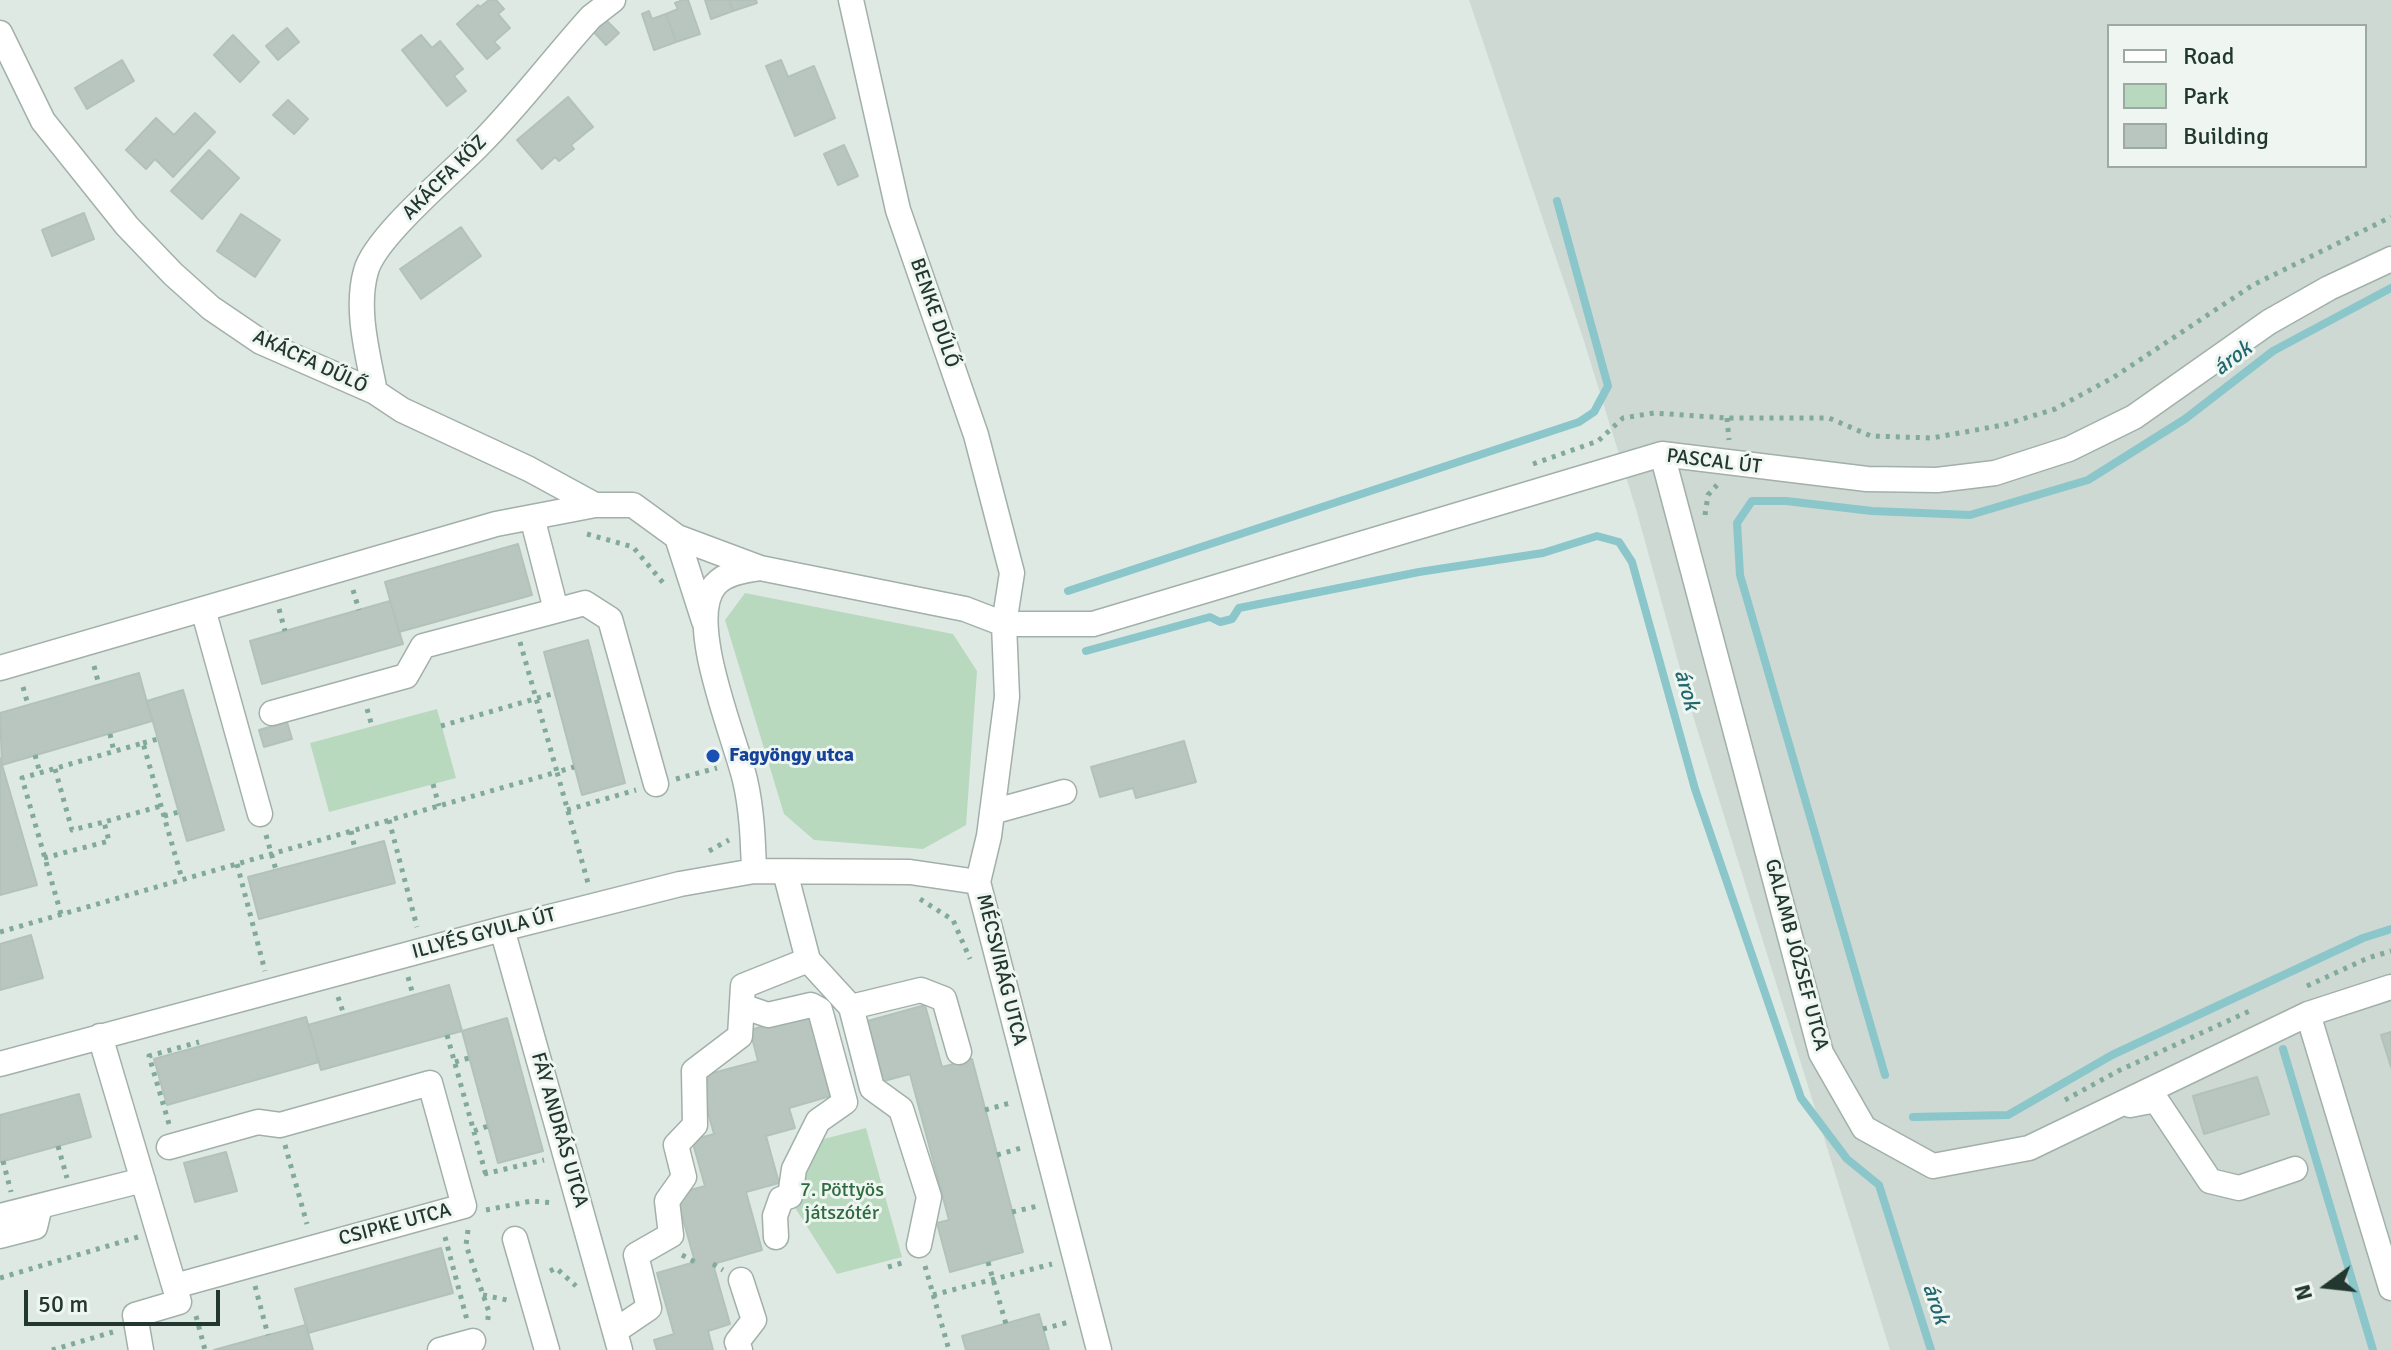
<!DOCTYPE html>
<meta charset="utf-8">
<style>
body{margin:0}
#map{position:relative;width:2391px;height:1350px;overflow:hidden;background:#dfe9e4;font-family:Signika,sans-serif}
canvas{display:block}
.legend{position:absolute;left:2107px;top:24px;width:260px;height:144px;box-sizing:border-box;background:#eff6f2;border:2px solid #9daaa4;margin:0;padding:10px 14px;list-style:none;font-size:24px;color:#213730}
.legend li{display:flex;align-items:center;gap:16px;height:40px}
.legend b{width:40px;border:2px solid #9daaa4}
.north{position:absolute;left:2287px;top:1246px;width:80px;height:80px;-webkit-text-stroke:6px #eff6f2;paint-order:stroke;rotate:255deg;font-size:22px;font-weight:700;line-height:32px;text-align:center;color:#213730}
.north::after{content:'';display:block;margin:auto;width:28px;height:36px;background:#213730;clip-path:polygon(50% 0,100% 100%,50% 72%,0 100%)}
.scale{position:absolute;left:24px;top:1290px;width:196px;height:36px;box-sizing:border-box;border:4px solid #213730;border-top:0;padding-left:10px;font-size:24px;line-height:28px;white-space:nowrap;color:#213730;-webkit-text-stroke:6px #eff6f2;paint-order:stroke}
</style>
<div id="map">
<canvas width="2391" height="1350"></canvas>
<ul class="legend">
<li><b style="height:10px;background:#fff"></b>Road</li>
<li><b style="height:22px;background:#b9d9bf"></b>Park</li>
<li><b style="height:22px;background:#b8c6bf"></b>Building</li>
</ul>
<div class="north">N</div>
<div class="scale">50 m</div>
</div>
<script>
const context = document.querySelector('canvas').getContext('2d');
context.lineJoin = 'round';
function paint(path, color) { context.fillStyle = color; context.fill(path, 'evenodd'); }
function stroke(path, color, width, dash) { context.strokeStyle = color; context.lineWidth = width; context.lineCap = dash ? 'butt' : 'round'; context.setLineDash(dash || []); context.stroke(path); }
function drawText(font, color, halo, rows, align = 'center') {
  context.font = font + ' Signika,sans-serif'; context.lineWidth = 6; context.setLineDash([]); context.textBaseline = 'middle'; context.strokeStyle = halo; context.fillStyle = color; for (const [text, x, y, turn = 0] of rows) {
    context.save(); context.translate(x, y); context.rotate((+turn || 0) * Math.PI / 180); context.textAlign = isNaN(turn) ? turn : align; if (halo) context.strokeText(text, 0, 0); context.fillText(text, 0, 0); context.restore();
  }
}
const built = new Path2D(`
 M 1469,0 L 2391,0 L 2391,1350 L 1890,1350 L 1694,719 L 1636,509 L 1583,338 ZM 2109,26 L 2365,26 L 2365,166 L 2109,166 Z`);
const green = new Path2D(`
 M 745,593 L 953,634 L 977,671 L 966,825 L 923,849 L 814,840 L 784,814 L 725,620 Z
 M 437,709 L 456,778 L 329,812 L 310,743 Z
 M 866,1128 L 902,1257 L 837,1274 L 794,1206 L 820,1140 Z`);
const stream = new Path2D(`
 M 1068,591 L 1579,422 L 1594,412 L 1608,386 L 1557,201
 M 1086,651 L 1210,617 L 1220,622 L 1232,619 L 1239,608 L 1419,572 L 1543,553 L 1597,536 L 1619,542 L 1632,562 L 1695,789 L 1801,1098 L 1847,1159 L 1879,1185 L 1931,1350
 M 2283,1049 L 2373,1350
 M 1885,1075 L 1740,575 L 1737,523 L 1752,501 L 1786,501 L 1872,511 L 1970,515 L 2088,480 L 2185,419 L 2273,351 L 2391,288
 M 1913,1117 L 2008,1115 L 2112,1055 L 2363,938 L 2391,929`);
const building = new Path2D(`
 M 489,0 L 496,0 L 504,9 L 498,14 L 510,28 L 494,42 L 500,48 L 487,59 L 457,24 L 478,5 L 480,7 Z
 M 683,0 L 688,0 L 700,34 L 676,42 L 666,14 L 678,9 L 675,3 Z
 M 705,0 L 729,0 L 733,11 L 711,19 Z
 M 729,0 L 756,0 L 757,3 L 733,11 Z
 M 649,11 L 652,19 L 666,14 L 676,42 L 654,50 L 642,14 Z
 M 602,16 L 619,33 L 606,45 L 590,28 Z
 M 287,28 L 299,42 L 278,60 L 266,46 Z
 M 233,35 L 259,62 L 240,82 L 214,55 Z
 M 421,35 L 432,48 L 440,41 L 463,69 L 454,76 L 466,91 L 447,106 L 402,50 Z
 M 122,60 L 134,81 L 87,109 L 75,88 Z
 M 781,60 L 788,77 L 814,66 L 835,118 L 795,136 L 766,66 Z
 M 568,97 L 593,127 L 571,145 L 574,149 L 559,161 L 555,157 L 542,169 L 517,140 Z
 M 288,100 L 308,119 L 294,134 L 273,115 Z
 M 195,113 L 215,132 L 173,177 L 155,159 L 146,169 L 126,150 L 156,118 L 174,135 Z
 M 844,145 L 858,176 L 838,185 L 824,154 Z
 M 209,150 L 239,178 L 202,219 L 171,191 Z
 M 84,213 L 94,239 L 52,256 L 42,230 Z
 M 241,214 L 280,240 L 255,277 L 217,251 Z
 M 461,227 L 481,256 L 421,299 L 400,269 Z
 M 518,544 L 532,595 L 399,632 L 385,582 Z
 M 390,601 L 403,644 L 262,684 L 250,641 Z
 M 588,640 L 625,783 L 582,795 L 544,652 Z
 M 139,673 L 152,721 L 2,765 L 0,713 Z
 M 183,690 L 224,830 L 187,841 L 147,701 Z
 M 287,722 L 292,739 L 264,747 L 259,730 Z
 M 1184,741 L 1196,782 L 1136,798 L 1133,788 L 1100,797 L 1091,767 Z
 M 0,758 L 37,885 L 0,895 Z
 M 384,841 L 395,883 L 259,919 L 248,877 Z
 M 31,935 L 43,978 L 0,990 L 0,944 Z
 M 449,985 L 462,1031 L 321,1070 L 308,1025 Z
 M 925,1005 L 942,1067 L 972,1059 L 1023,1252 L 950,1272 L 937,1223 L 949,1220 L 910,1074 L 880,1082 L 864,1022 Z
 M 811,1013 L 834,1095 L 789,1108 L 795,1128 L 766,1136 L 779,1183 L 746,1192 L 762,1250 L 713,1264 L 730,1324 L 708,1331 L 713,1350 L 657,1350 L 654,1340 L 674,1334 L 657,1273 L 695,1262 L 676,1194 L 705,1186 L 692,1140 L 714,1134 L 698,1077 L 758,1061 L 750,1030 Z
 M 306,1017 L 319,1062 L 167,1105 L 154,1059 Z
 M 507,1018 L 543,1151 L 498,1163 L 462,1031 Z
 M 2391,1032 L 2391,1067 L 2381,1035 Z
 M 2257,1077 L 2269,1114 L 2204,1134 L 2193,1096 Z
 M 79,1094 L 91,1137 L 0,1162 L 0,1115 Z
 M 226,1152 L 237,1191 L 195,1202 L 184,1163 Z
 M 441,1248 L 453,1293 L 308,1333 L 295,1289 Z
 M 1039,1314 L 1049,1350 L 966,1350 L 962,1336 Z
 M 306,1325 L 313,1350 L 214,1350 L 268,1335 Z`);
const path = new Path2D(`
 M 1727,418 L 1729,440
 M 1533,464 L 1598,441 L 1623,418 L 1654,413 L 1727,418 L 1829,418 L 1871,436 L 1932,438 L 2003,425 L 2055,409 L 2114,377 L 2253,285 L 2391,217
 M 1705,515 L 1708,495 L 1717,485
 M 587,534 L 633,547 L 665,585
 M 353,590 L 359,610
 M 279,609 L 285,631
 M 520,642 L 557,772 L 574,767
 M 94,666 L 99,685
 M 23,687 L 28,705
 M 367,709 L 372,726
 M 441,726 L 555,693
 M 110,734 L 114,752
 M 143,743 L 158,739
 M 35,755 L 40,773
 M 55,769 L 72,830 L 104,822
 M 676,779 L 717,768
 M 433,784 L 439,806
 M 567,810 L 636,790
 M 164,816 L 179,812
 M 389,820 L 417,927
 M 351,831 L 355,849
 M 266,835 L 276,870
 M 709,851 L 729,840
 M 44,858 L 109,841 L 104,822 L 161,806
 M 237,864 L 265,971
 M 920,899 L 953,920 L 970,959
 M 61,914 L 22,778 L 143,743 L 182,879
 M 0,932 L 557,772 L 588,883
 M 408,977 L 413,995
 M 2307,986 L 2368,958 L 2391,951
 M 338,997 L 344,1015
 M 447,1035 L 486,1175
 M 455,1062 L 469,1058
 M 2065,1100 L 2118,1071 L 2254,1009
 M 985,1110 L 1010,1103
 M 169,1124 L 149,1056 L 199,1042
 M 474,1131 L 488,1126
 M 285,1145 L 307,1224
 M 58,1146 L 67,1178
 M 997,1155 L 1021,1148
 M 3,1161 L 11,1192
 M 484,1174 L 544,1160
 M 486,1210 L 532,1201 L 555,1203
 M 1012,1212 L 1038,1206
 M 468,1230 L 466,1245 L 489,1312 L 487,1324
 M 445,1237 L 467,1320
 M 682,1255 L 695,1262
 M 988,1262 L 1006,1324
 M 713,1264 L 723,1270
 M 925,1266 L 949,1350
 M 888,1267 L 902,1263
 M 550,1271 L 556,1268 L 576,1286
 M 0,1278 L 138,1237
 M 255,1286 L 268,1335
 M 483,1295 L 507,1300
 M 933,1295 L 1052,1264
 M 196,1316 L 205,1350
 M 1043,1329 L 1069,1322
 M 52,1350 L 113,1332`);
const minor = new Path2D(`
 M 851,0 L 898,210 L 976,435 L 1012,573 L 1004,624 L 1007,697 L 989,836 L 978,882 L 1099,1350
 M 0,33 L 43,121 L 127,226 L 173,274 L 211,308 L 261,342 L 375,392 L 402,410 L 529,469 L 595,505
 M 375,392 C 368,355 355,309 366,271 C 375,237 452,173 479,145 C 519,105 553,59 591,17 L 613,0
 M 1662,454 L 1821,1053 L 1864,1128 L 1933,1166 L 2029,1148 L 2308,1014 L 2391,987
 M 532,517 L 556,610
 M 677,537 L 760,568
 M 203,609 L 260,814
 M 0,668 L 496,524 L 595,505 L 633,505 L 677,537 L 704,621
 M 272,713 L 406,676 L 423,646 L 585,603 L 610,619 L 656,784
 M 992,812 L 1064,792
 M 754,871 C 753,841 752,810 745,780 C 735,737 685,621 715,585 C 725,573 745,570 760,568 L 965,609 L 1004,624 L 1093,624 L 1662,454 L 1867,479 L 1937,480 L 1995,473 L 2069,449 L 2134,417 L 2269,322 L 2329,288 L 2391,259
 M 785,872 L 808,960 L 851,1007 L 921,990 L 944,999 L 959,1052
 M 502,929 L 620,1350
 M 742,1006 L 768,1015 L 811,1005 L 820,1010 L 845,1102 L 818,1121 L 794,1169 L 790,1196 L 781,1199 L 775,1216 L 776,1237
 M 851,1007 L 872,1088 L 901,1109 L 929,1197 L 919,1245
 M 2308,1014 L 2391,1288
 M 100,1036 L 179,1302 L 135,1315 L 141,1350
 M 0,1064 L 502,929 L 680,884 L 754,871 L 910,872 L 978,882
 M 2130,1105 L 2156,1100 L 2210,1181 L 2239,1188 L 2295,1169
 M 169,1147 L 258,1122 L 280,1125 L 430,1083 L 464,1206 L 175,1286
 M 0,1216 L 143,1180
 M 0,1236 L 35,1227 L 40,1206
 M 515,1239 L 547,1350
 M 615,1331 L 649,1308 L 636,1255 L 671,1235 L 667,1201 L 684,1177 L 676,1145 L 695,1125 L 694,1071 L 740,1036 L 743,986 L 808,960
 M 440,1350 L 473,1341
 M 740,1350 L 737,1342 L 754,1320 L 741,1280`);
const markers = [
 [713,756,8,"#1a4fb4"]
];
const streetNames = [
 ["AKÁCFA KÖZ",445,178,-45],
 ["BENKE DŰLŐ",934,313,71],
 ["AKÁCFA DŰLŐ",310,362,25],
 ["PASCAL ÚT",1714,462,7],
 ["ILLYÉS GYULA ÚT",484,934,-15],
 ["GALAMB JÓZSEF UTCA",1796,955,75],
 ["MÉCSVIRÁG UTCA",1001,970,76],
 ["FÁY ANDRÁS UTCA",559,1130,74],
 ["CSIPKE UTCA",395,1225,-15]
];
const transitNames = [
 ["Fagyöngy utca",729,756]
];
const parkNames = [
 ["7. Pöttyös",842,1191],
 ["játszótér",842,1214]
];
const waterNames = [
 ["árok",2233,359,-37],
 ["árok",1686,690,74],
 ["árok",1935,1304,72]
];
paint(built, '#cdd9d2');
paint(green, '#b9d9bf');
stroke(stream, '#8ac6ca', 8);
paint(building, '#b8c6bf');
stroke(building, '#b2c2ba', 2);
stroke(minor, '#a2b0aa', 27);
stroke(path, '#82aa9a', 5, [4, 6]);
stroke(minor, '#fff', 24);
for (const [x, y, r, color] of markers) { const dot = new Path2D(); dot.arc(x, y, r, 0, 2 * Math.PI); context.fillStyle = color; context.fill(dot); stroke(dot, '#eff6f2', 3); }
drawText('20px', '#213730', '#eff6f2', streetNames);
drawText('bold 20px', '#164399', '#eff6f2', transitNames, 'left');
drawText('20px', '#2f6b41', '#eff6f2', parkNames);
drawText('italic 22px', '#21686e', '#eff6f2', waterNames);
</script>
